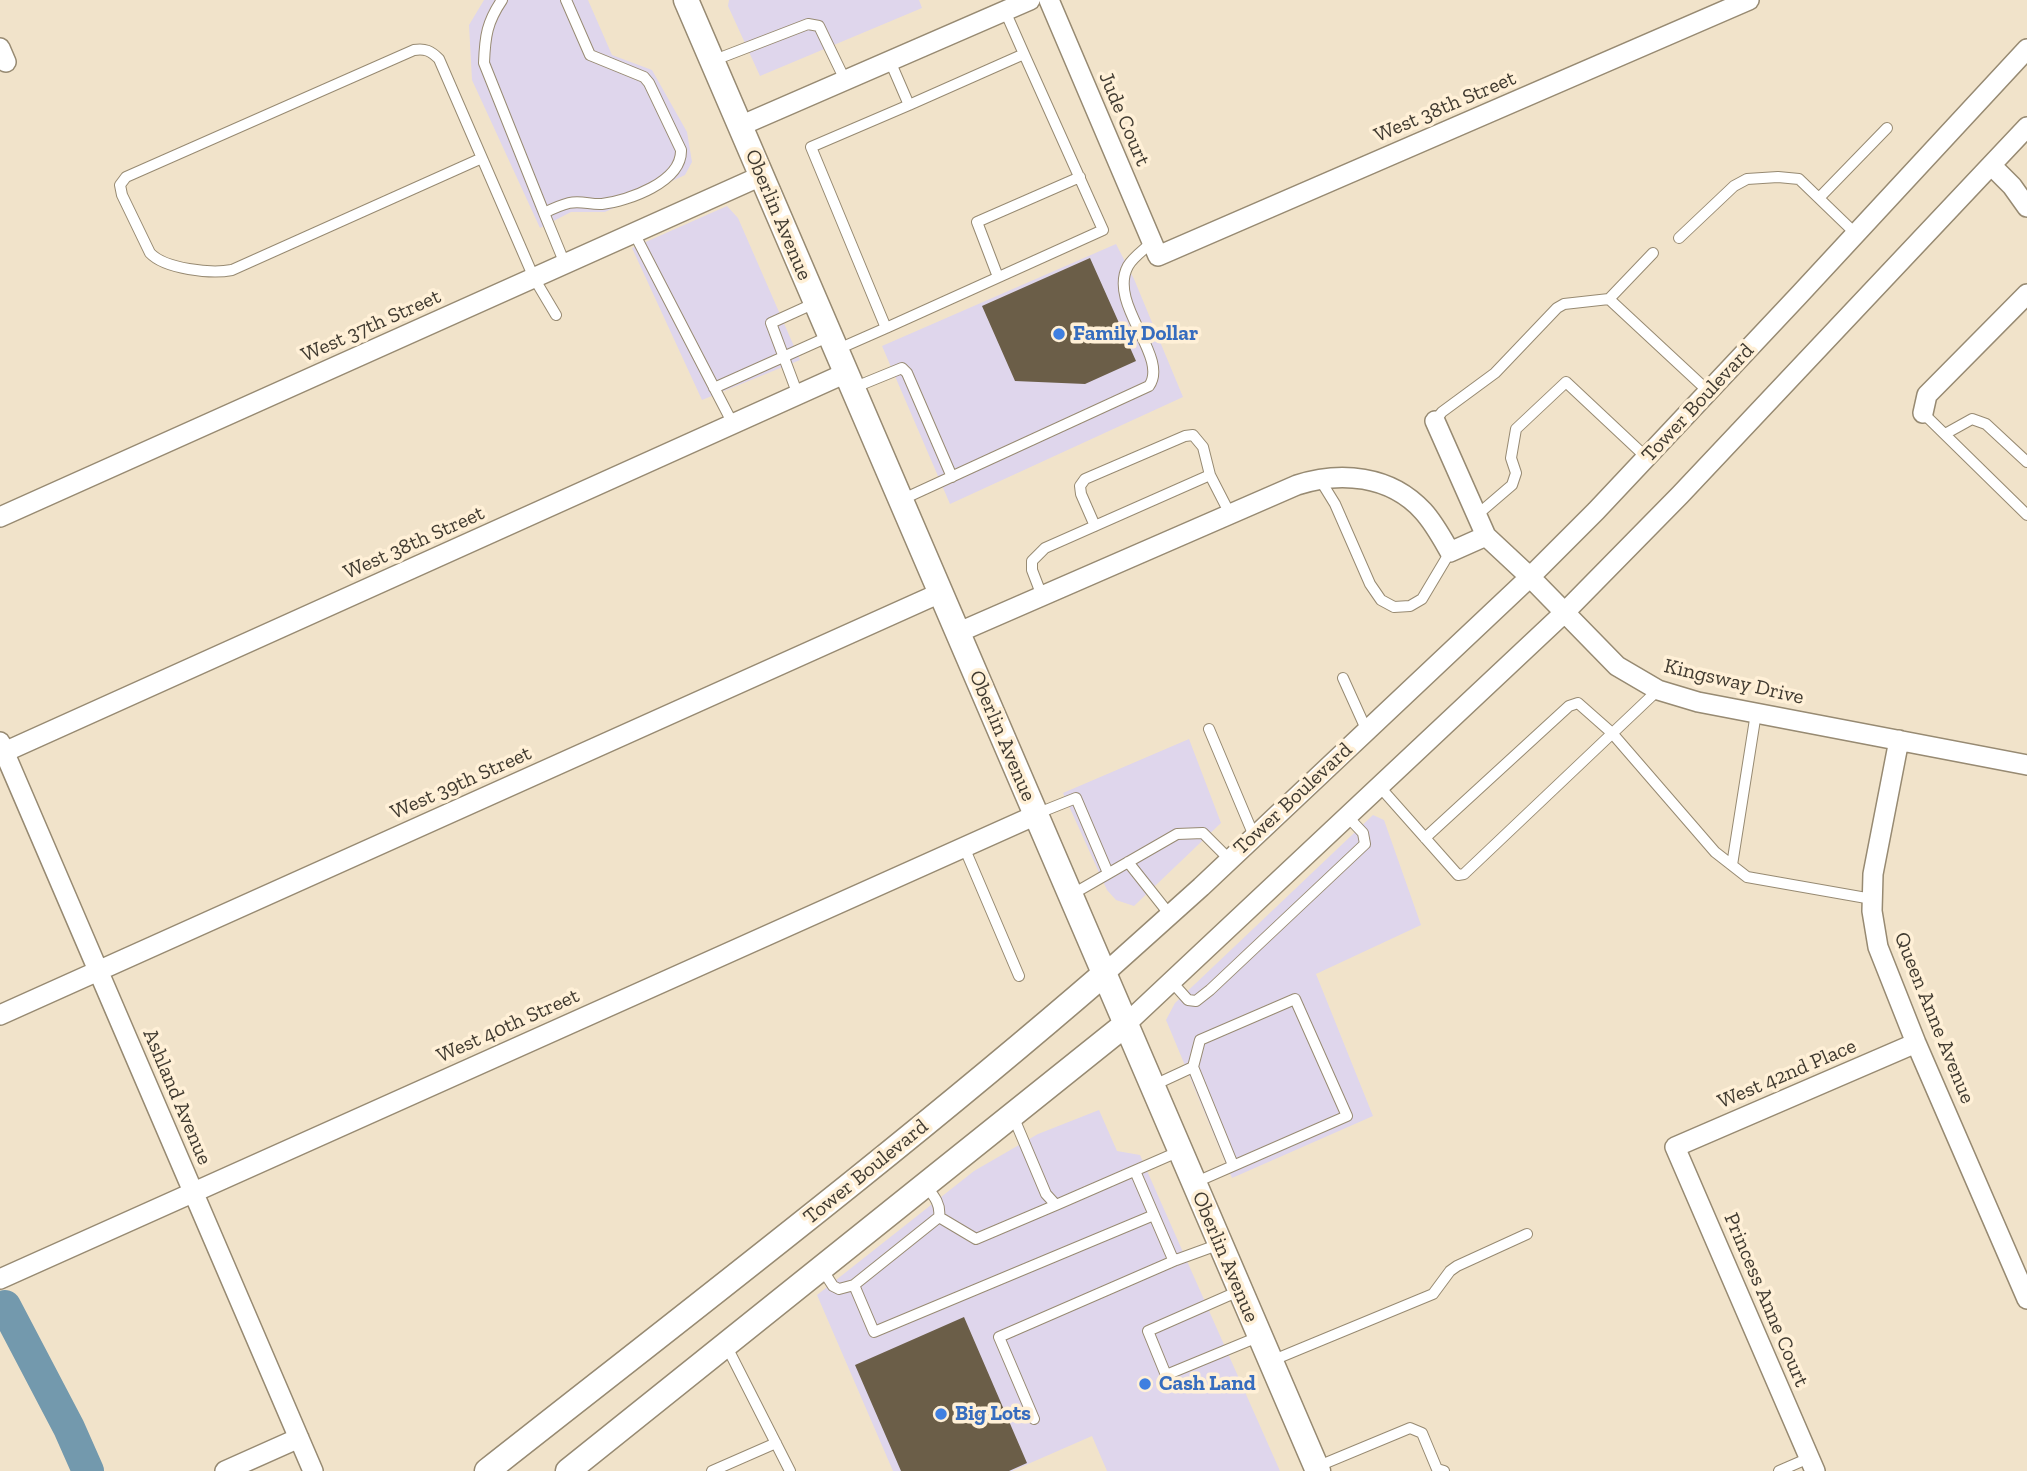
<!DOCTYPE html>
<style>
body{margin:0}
canvas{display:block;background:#f1e3ca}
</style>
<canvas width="2027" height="1471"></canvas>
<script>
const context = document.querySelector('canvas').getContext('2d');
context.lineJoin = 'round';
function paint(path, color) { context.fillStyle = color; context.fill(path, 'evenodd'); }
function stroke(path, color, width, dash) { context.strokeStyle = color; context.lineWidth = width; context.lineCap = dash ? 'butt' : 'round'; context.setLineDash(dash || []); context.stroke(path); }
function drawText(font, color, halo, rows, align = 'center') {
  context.font = font + ' "Zilla Slab",serif'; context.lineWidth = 7; context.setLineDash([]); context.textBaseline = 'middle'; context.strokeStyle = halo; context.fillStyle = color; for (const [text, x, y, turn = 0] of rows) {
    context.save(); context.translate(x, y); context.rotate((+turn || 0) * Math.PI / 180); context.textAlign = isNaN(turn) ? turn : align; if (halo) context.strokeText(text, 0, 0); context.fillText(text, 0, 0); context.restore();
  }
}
const commercial = new Path2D(`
 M 484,0 L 588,0 L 612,55 L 652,70 L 687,132 L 692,162 L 685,175 L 605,212 L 571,212 L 540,228 L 472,80 L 469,25 Z
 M 729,0 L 919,0 L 922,8 L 760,76 L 728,6 Z
 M 727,206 L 738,218 L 800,360 L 702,400 L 632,248 Z
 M 1116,244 L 1134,279 L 1183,397 L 950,504 L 882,346 Z
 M 1189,739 L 1221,823 L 1134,906 L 1116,900 L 1107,890 L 1063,793 Z
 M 1373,815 L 1384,820 L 1421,925 L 1316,974 L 1373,1116 L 1232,1178 L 1166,1020 L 1175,1003 Z
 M 1099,1110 L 1117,1151 L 1140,1155 L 1280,1471 L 1107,1471 L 1092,1436 L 1012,1471 L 893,1471 L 817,1295 L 974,1171 L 1038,1134 Z`);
const river = new Path2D(`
 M 5,1306 L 69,1428 L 88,1471`);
const building = new Path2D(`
 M 1090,258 L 1136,361 L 1085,384 L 1015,381 L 982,306 Z
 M 964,1317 L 1027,1463 L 1009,1471 L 901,1471 L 855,1365 Z`);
const service = new Path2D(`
 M 502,0 C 487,22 485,36 484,63 L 544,213
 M 712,61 L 808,24 L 819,26 L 845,80
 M 909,105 L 1024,54 L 1005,11
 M 482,158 L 232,270 C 211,274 165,269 150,253 L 122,195 L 120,185 L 126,177 L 414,50 C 425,48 431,51 439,59 L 534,278 L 556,315
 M 1819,198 L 1887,128
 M 634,233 L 733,424
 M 1679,238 L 1734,186 L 1747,179 L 1778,177 L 1799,179 L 1856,234
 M 565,264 L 544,213 C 552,209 561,205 569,203 C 581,200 591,205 602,204 C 628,201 682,182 681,150 L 649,83 L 644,77 L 590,55 L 566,0
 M 998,277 L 977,222 L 1080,177
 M 1609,299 L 1653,253
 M 886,328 L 1103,230 L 1024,54
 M 836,350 L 886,328 L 811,147 L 909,105 L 890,61
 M 714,388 L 830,336
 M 853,388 L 902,368 L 907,373 L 952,477
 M 798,395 L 771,323 L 815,303
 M 1923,413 L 2027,515
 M 1435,421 L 1442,412 L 1495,373 L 1557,308 L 1564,304 L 1609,299 L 1708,391
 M 1945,434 L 1972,419 L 1986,424 L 2027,462
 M 1319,478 L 1335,504 L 1370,584 L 1381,600 L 1394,607 L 1410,606 L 1422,599 L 1450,552
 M 901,500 L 1149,386 C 1170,357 1107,304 1128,266 C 1133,257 1145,249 1152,242
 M 1477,515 L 1512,485 L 1516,473 L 1511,458 L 1516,429 L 1566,382 L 1646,457
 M 1095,526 L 1081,494 L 1080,486 L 1085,479 L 1185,436 L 1193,435 L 1203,447 L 1210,475
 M 1042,596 L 1032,570 L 1032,561 L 1045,548 L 1210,475 L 1230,514
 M 1343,678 L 1366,729
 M 1209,729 L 1254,836
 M 1379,786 L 1458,875 L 1464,874 L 1658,690
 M 1036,814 L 1076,798 L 1108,873
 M 1425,838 L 1569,706 L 1578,703 L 1612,733 L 1715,852 L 1747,877 L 1872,899
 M 964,847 L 1019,976
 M 1128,862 L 1170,915
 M 1732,865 L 1756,713
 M 1071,895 L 1177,834 L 1203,833 L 1229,859
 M 1171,981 L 1188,1000 L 1196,1001 L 1210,990 L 1365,844 L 1363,833 L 1347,816
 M 1152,1086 L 1193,1067
 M 1013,1116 L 1046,1194 L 1056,1205 L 1180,1151
 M 1135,1171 L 1172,1257 L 1176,1260 L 1220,1244
 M 1194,1183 L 1347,1116 L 1295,999 L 1200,1040 L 1193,1067 L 1233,1165
 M 939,1217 L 976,1239 L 1056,1205
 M 822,1269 L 833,1286 L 839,1289 L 854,1285 L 939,1217 C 941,1204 934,1196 926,1186
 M 854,1285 L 874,1332 L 1154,1215
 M 1239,1291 L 1148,1331 L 1166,1375 L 1258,1337
 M 727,1347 L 790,1471
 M 1271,1361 L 1433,1294 L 1450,1271 L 1457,1266 L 1527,1234
 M 1034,1419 L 999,1337 L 1176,1260
 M 1316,1467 L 1410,1428 L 1422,1433 L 1437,1469 L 1444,1471
 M 712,1471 L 776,1443
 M 1779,1471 L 1809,1458`);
const minor = new Path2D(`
 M 1049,0 L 1158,256 L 1749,0
 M 0,48 L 6,62
 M 740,126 L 1030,0
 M 1992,166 L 2012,186 L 2027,207
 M 1923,413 L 1927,395 L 2027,294
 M 1435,421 L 1486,536 L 1530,577 L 1617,666 L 1658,690 L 1698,702 L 2027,765
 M 0,517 L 761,176
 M 957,633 L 1297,485 C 1340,471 1390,475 1423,511 C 1434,523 1442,538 1450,552 L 1486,536
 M 1899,740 L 1873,874 L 1872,911 L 1878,947 L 1916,1043 L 2027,1299
 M 0,742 L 313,1471
 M 0,754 L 846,373
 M 1104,974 L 1201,887 L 1530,577 L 1596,511 L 1800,294 L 2027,49
 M 0,1015 L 940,593
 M 1126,1024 L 1564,613 L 1680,495 L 2027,127
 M 0,1279 L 1036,815
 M 225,1471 L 299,1438
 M 1815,1471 L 1675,1147 L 1916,1043`);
const tertiary = new Path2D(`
 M 686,0 L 1318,1471
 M 487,1471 C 694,1308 904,1147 1104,974
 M 568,1471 L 1126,1024`);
const markers = [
 [1059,334,7,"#3f7fe0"],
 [1145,1384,7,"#3f7fe0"],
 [941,1414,7,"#3f7fe0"]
];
const streetNames = [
 ["West 38th Street",1445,107,-23],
 ["Jude Court",1124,119,67],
 ["Oberlin Avenue",778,215,67],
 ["West 37th Street",371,326,-24],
 ["Tower Boulevard",1698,403,-47],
 ["West 38th Street",414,543,-24],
 ["Kingsway Drive",1734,682,13],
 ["Oberlin Avenue",1002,736,67],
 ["West 39th Street",461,783,-24],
 ["Tower Boulevard",1293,799,-43],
 ["Queen Anne Avenue",1934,1018,68],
 ["West 40th Street",508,1026,-24],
 ["West 42nd Place",1787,1074,-23],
 ["Ashland Avenue",177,1097,67],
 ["Tower Boulevard",866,1172,-39],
 ["Oberlin Avenue",1225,1257,67],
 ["Princess Anne Court",1766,1300,67]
];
const shopNames = [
 ["Family Dollar",1073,334],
 ["Cash Land",1159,1384],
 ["Big Lots",955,1414]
];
paint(commercial, '#dfd6ec');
stroke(river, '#7399ad', 32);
paint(building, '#6b5e48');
stroke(service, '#978a72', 12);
stroke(minor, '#978a72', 22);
stroke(tertiary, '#978a72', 27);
stroke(service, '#fff', 10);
stroke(minor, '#fff', 19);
stroke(tertiary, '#fff', 24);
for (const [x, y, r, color] of markers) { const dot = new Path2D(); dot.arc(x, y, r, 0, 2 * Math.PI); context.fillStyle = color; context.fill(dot); stroke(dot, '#fff0d7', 2.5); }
drawText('21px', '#413b31', '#fff0d7', streetNames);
drawText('bold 21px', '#366cbe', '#fff0d7', shopNames, 'left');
</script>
